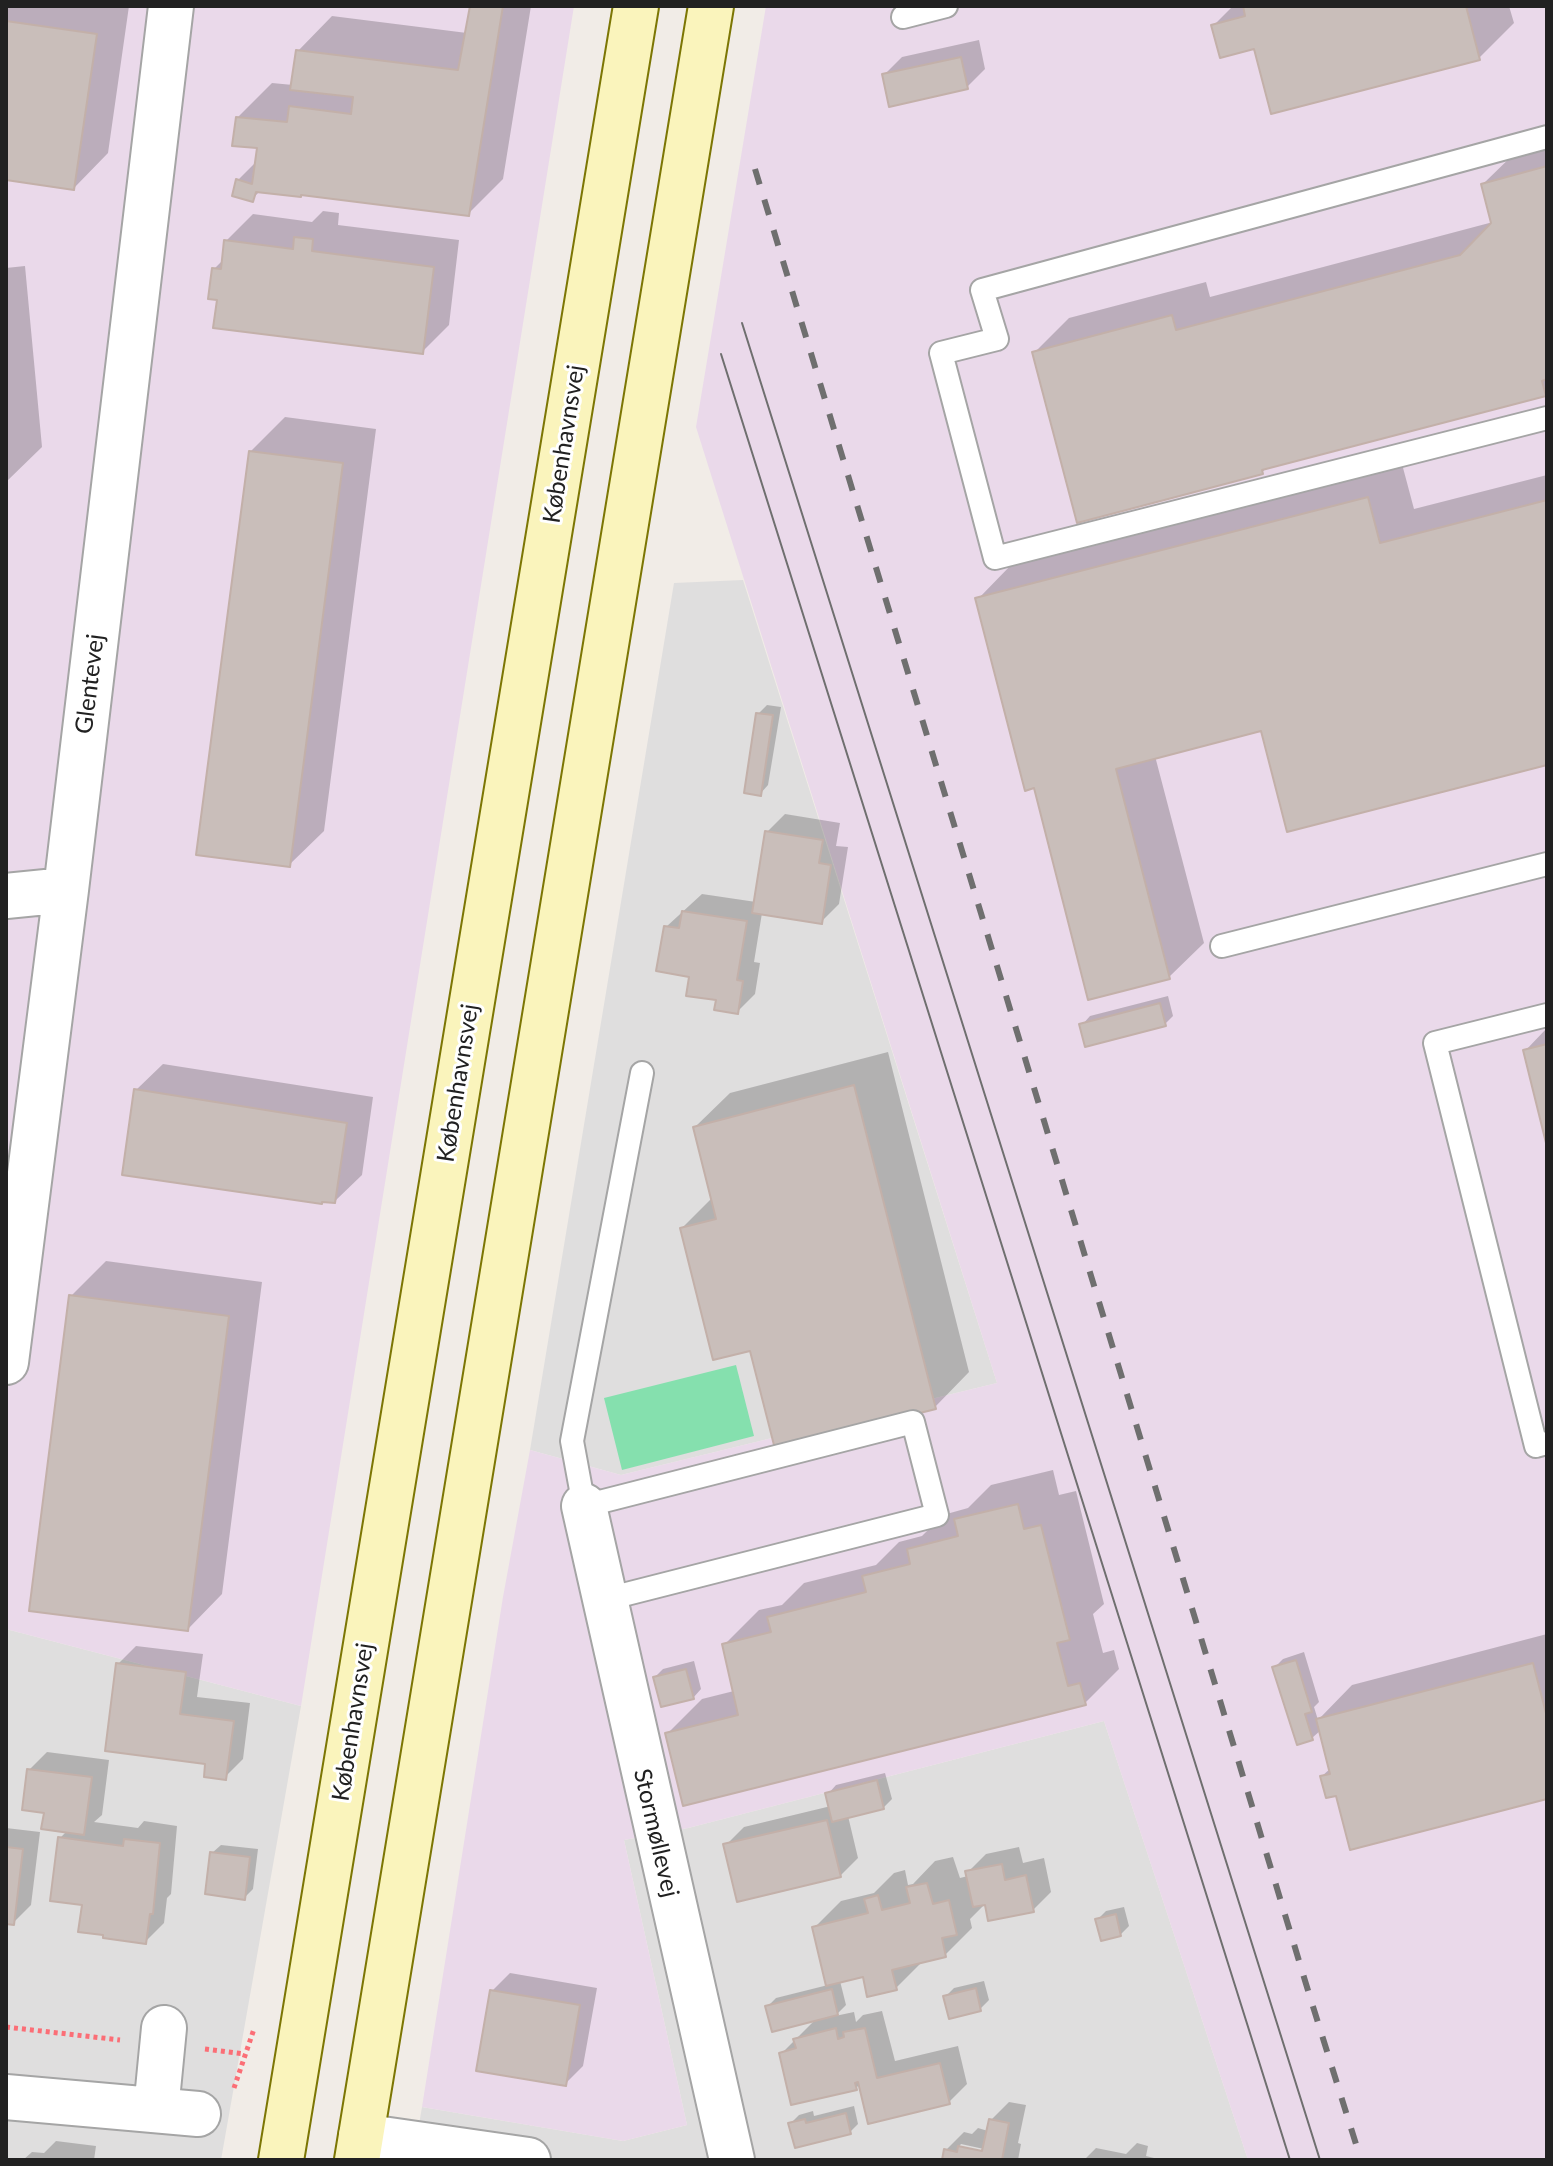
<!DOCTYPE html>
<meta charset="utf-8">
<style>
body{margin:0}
#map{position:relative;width:1553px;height:2166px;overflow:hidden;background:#f1ece7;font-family:Lato,sans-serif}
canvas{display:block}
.frame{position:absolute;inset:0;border:8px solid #212121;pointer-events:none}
</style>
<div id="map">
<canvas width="1553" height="2166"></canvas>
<div class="frame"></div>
</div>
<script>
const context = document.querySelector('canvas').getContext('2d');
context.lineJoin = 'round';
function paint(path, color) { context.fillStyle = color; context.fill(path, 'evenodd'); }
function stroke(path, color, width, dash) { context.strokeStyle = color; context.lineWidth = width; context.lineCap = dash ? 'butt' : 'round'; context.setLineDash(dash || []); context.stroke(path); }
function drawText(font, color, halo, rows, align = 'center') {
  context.font = font + ' Lato,sans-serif'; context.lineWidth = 6; context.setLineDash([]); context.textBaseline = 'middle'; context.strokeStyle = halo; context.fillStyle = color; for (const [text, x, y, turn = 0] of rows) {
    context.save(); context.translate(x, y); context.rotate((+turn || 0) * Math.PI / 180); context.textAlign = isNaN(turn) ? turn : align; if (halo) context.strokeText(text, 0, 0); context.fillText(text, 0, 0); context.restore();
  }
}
const residential = new Path2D(`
 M 743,580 L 997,1383 L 621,1475 L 530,1450 L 674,583 Z
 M 6,1629 L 301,1706 L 221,2160 L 6,2160 Z
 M 1104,1721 L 1248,2160 L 413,2160 L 422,2107 L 623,2141 L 687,2125 L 624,1840 L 688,1828 Z`);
const industrial = new Path2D(`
 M 6,6 L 574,6 L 301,1706 L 6,1629 Z
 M 766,6 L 1547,6 L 1547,2160 L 1248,2160 L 1104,1721 L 688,1828 L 624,1840 L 687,2125 L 623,2141 L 422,2107 L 503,1597 L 530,1450 L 621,1475 L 997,1383 L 696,427 Z`);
const pitch = new Path2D(`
 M 736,1365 L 754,1436 L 622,1470 L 604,1398 Z`);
const shadow = new Path2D(`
 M 6,6 L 129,6 L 108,153 L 74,188 L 6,178 Z
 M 472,6 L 531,6 L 503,179 L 468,214 L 261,190 L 252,199 L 238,180 L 257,161 L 259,147 L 238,117 L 272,83 L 293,85 L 298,51 L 332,16 L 467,33 Z
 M 1233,6 L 1509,6 L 1514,23 L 1479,58 L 1255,46 L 1214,25 Z
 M 979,40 L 985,69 L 967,87 L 884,75 L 902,57 Z
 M 1547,142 L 1545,394 L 1269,466 L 1262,472 L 1035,352 L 1069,318 L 1206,282 L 1210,297 L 1493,222 L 1483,184 L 1518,150 Z
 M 323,211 L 339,213 L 338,225 L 459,240 L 449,325 L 422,352 L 219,298 L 214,269 L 224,259 L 226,241 L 253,214 L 312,222 Z
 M 25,266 L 42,447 L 6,482 L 6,268 Z
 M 285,417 L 376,429 L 324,831 L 289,865 L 250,452 Z
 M 1402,464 L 1414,509 L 1547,475 L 1547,762 L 1262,728 L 1155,756 L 1204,943 L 1169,977 L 1035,786 L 978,599 L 1012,564 Z
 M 767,705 L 781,707 L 768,785 L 760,794 L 758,714 Z
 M 785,814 L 840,823 L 836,846 L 848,847 L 839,904 L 821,922 L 762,913 L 754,962 L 760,963 L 755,994 L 737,1012 L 692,975 L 666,927 L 702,894 L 756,902 L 767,832 Z
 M 1168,996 L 1173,1016 L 1165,1024 L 1082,1025 L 1090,1016 Z
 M 1547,1028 L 1547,1139 L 1525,1051 Z
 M 888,1052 L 969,1372 L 935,1407 L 751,1349 L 682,1228 L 713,1197 L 695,1127 L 730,1093 Z
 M 163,1064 L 373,1097 L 362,1175 L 335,1201 L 136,1090 Z
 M 106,1261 L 262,1282 L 222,1594 L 188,1629 L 71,1296 Z
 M 1053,1470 L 1059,1495 L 1076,1491 L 1104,1604 L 1093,1614 L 1103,1653 L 1114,1650 L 1119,1669 L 1085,1703 L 668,1733 L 702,1699 L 734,1691 L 724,1645 L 759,1610 L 782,1605 L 804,1583 L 876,1565 L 899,1542 L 922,1536 L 943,1515 L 968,1508 L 991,1485 Z
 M 1547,1634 L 1547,1797 L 1337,1794 L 1322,1776 L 1331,1768 L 1321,1730 L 1312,1738 L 1275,1667 L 1283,1659 L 1304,1652 L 1319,1702 L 1314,1707 L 1318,1720 L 1352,1685 Z
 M 136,1646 L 203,1654 L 197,1697 L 250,1703 L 243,1759 L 225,1777 L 208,1763 L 118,1664 Z
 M 694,1661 L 701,1689 L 693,1698 L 655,1677 L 663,1669 Z
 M 47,1752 L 109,1760 L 102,1815 L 94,1822 L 138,1828 L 144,1821 L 177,1826 L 171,1894 L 167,1898 L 164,1923 L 145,1942 L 84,1903 L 60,1838 L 67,1831 L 46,1811 L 29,1770 Z
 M 885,1773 L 892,1799 L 883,1808 L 848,1816 L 858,1858 L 840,1876 L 726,1845 L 744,1827 L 831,1806 L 828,1794 L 836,1785 Z
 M 6,1828 L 40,1832 L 31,1905 L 13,1923 L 6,1922 Z
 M 221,1845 L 258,1849 L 253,1889 L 244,1898 L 212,1853 Z
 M 1019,1847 L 1023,1863 L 1044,1858 L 1051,1892 L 1033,1910 L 982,1903 L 983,1906 L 970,1919 L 972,1928 L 945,1955 L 924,1960 L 896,1988 L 864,1975 L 840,1981 L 846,2005 L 835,2016 L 854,2012 L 856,2022 L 863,2015 L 882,2011 L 895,2061 L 958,2046 L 967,2084 L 949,2102 L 861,2083 L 856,2088 L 781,2054 L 816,2019 L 767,2007 L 776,1998 L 828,1985 L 814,1928 L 841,1901 L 874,1893 L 894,1873 L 905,1870 L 908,1885 L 913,1884 L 935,1861 L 953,1857 L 960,1878 L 968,1876 L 968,1872 L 986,1854 Z
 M 1124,1907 L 1129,1926 L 1120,1935 L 1098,1919 L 1106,1911 Z
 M 510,1973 L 597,1988 L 583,2066 L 565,2084 L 492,1991 Z
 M 984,1981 L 989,2000 L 980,2009 L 945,1997 L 954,1988 Z
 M 1009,2102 L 1026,2105 L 1018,2143 L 1021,2144 L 1018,2160 L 944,2160 L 946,2150 L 964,2132 L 972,2134 L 978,2128 L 988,2131 L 991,2120 ZM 961,2144 L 993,2151 L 992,2154 L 958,2148 Z
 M 854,2106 L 858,2124 L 850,2132 L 791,2123 L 799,2115 L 813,2111 L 814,2116 Z
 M 56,2141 L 96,2146 L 94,2160 L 23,2160 L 32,2152 L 44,2153 Z
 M 1137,2143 L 1148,2146 L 1146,2156 L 1162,2160 L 1084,2160 L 1096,2148 L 1126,2154 Z`);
const building = new Path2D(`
 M 470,6 L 503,6 L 469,216 L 301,195 L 301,197 L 256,192 L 253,202 L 232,196 L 236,179 L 252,184 L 257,148 L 232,146 L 236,117 L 287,122 L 289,106 L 351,114 L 353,97 L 290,90 L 296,50 L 458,70 Z
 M 1243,6 L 1466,6 L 1480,60 L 1271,114 L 1254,49 L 1220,58 L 1211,25 L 1245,16 Z
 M 6,21 L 97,34 L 74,190 L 6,180 Z
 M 961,57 L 968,89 L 889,107 L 882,74 Z
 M 1547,166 L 1547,379 L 1542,381 L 1546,396 L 1262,470 L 1263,474 L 1077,523 L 1032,352 L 1172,315 L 1176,330 L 1460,255 L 1491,223 L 1481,184 Z
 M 294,237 L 313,239 L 312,251 L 434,267 L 423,354 L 213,328 L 217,300 L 208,299 L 212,268 L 221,269 L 224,240 L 293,249 Z
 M 249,451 L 343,463 L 290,867 L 196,855 Z
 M 1368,497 L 1380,543 L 1547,500 L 1547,765 L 1287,832 L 1261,731 L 1116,769 L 1170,979 L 1088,1000 L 1034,788 L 1025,791 L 975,598 Z
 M 756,713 L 773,715 L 761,796 L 744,793 Z
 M 765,831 L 823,840 L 819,863 L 831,865 L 822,924 L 752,913 Z
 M 682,911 L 747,921 L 737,980 L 743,981 L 738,1014 L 714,1010 L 716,1000 L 686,996 L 689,977 L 656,971 L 664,926 L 679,928 Z
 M 1160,1003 L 1166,1026 L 1085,1047 L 1079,1024 Z
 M 1547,1044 L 1547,1147 L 1523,1050 Z
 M 854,1085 L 936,1409 L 775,1449 L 750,1351 L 713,1360 L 680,1228 L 716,1219 L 693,1127 Z
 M 134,1089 L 347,1123 L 335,1203 L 322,1202 L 322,1204 L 122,1175 Z
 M 69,1295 L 229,1316 L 188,1631 L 29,1611 Z
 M 1018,1504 L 1024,1529 L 1041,1525 L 1070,1640 L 1057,1643 L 1068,1686 L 1080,1683 L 1086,1705 L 683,1806 L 665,1733 L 738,1715 L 722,1644 L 771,1632 L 767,1617 L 866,1592 L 862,1576 L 910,1564 L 907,1549 L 958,1536 L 954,1519 Z
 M 1296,1660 L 1312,1712 L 1305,1714 L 1313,1740 L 1297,1745 L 1272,1667 Z
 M 116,1663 L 186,1672 L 180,1714 L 234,1721 L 226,1780 L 204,1777 L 205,1764 L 105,1751 Z
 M 1533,1663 L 1547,1717 L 1547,1799 L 1350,1850 L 1336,1796 L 1326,1798 L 1320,1776 L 1330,1774 L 1316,1719 Z
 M 686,1669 L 694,1699 L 661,1707 L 653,1677 Z
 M 27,1769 L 92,1777 L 84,1835 L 41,1829 L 44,1813 L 22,1810 Z
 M 877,1780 L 884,1809 L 832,1822 L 825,1793 Z
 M 827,1820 L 841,1877 L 737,1902 L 723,1844 Z
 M 58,1837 L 123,1846 L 124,1839 L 160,1843 L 153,1914 L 150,1914 L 146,1944 L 103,1938 L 103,1935 L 78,1932 L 82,1905 L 50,1901 Z
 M 6,1847 L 23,1849 L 14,1925 L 6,1924 Z
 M 210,1852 L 250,1857 L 245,1900 L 205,1894 Z
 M 1002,1864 L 1005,1880 L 1026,1875 L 1034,1912 L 988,1921 L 985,1905 L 973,1907 L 965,1871 Z
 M 927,1883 L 933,1904 L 949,1900 L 957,1935 L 942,1938 L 946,1957 L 892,1970 L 897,1990 L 867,1997 L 863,1977 L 826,1986 L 812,1927 L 868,1913 L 864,1899 L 878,1895 L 882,1910 L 910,1903 L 906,1887 Z
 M 1116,1914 L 1121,1936 L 1101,1941 L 1095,1919 Z
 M 976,1988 L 981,2011 L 949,2019 L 943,1996 Z
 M 832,1989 L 838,2015 L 772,2032 L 765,2006 Z
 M 490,1990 L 580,2005 L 566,2086 L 476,2071 Z
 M 836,2028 L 838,2039 L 844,2037 L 843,2032 L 865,2028 L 877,2078 L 940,2063 L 950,2104 L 868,2124 L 858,2082 L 855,2083 L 857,2090 L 791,2105 L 779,2053 L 796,2048 L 793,2039 Z
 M 846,2113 L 851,2134 L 795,2148 L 788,2123 L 805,2119 L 806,2123 Z
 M 989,2119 L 1009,2123 L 1002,2160 L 942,2160 L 944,2149 L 957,2152 L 958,2146 L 982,2151 Z`);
const path = new Path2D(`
 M 6,2027 L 120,2040
 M 205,2049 L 244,2054
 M 234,2088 L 254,2029`);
const service = new Path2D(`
 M 903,17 L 946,6
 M 1547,137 L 982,290 L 997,339 L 941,353 L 995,558 L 1547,418
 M 1222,946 L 1547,864
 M 1547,1015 L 1435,1043 L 1536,1446 L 1547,1443
 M 603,1600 L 937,1515 L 913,1422 L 584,1506 L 572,1441 L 642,1073`);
const minor = new Path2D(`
 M 6,896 L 66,890
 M 6,1362 L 66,890 L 171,6
 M 584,1506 L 732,2160
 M 6,2097 L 198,2114
 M 156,2110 L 164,2028
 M 361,2136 L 528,2160`);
const secondary = new Path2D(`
 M 281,2160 L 636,6
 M 357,2160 L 711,6`);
const tram = new Path2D(`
 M 742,323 L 1320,2160
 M 721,354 L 1290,2160`);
const rail = new Path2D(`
 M 755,169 L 1310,1997 L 1361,2160`);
const streetNames = [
 ["Københavnsvej",564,444,-81],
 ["Glentevej",90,684,-83],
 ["Københavnsvej",458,1083,-81],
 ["Københavnsvej",353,1722,-81],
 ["Stormøllevej",656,1833,77]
];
paint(residential, '#dfdede');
paint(industrial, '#ead9ea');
paint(pitch, '#85e0ae');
paint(shadow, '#0003');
paint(building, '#c9beba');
stroke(building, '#c3b0a9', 2);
stroke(service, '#a5a5a5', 26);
stroke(minor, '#a5a5a5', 48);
stroke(secondary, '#7c7604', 48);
stroke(path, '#fb6e76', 5, [4, 4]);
stroke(service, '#fff', 22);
stroke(minor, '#fff', 44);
stroke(secondary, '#faf4bc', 44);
stroke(tram, '#6f6f6f', 2);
stroke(rail, '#6f6f6f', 6, [16, 16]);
drawText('24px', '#212121', '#fff', streetNames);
</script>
